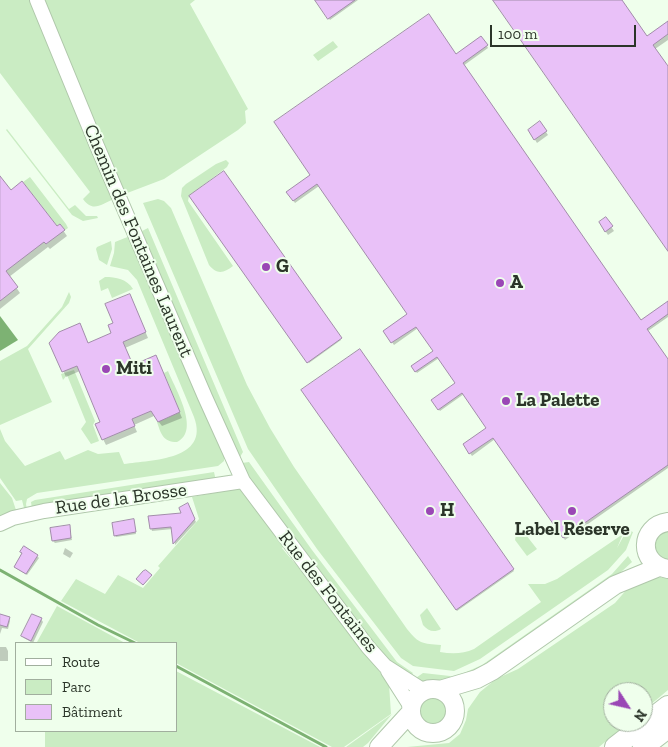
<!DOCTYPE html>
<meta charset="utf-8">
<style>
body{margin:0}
#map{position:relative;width:668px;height:747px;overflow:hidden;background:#efffec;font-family:"Zilla Slab",serif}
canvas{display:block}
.legend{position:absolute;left:15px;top:642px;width:162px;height:90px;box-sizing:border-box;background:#efffec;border:1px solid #a1ae9e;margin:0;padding:6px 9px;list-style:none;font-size:15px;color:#2b3529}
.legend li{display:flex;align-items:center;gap:10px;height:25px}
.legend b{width:25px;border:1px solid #a1ae9e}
.north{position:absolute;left:603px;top:682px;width:50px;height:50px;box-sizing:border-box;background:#efffec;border:1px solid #a1ae9e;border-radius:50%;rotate:125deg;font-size:14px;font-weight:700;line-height:20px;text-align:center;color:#2b3529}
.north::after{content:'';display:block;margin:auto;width:18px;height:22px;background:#9a47b5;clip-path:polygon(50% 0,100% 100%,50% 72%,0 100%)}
.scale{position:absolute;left:490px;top:25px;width:146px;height:22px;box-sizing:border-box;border:2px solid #2b3529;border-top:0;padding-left:6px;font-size:15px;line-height:18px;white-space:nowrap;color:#2b3529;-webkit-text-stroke:4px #efffec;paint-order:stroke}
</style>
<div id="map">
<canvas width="668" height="747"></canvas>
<ul class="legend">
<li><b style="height:6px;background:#fff"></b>Route</li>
<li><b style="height:14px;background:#caecc3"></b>Parc</li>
<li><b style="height:14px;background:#e9c1f8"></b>Bâtiment</li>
</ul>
<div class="north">N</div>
<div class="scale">100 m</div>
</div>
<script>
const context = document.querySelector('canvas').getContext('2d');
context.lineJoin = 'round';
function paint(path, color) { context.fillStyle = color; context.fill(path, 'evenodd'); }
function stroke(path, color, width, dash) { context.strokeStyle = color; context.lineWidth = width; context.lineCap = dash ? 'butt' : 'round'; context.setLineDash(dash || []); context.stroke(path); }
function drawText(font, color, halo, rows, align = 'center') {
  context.font = font + ' "Zilla Slab",serif'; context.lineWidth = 4; context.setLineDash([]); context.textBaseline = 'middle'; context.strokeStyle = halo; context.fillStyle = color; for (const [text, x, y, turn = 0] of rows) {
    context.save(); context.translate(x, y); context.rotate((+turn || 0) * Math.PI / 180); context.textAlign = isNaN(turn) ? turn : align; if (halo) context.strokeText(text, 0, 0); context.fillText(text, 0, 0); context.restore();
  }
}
const green = new Path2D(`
 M 0,0 L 35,0 L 114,199 C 101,204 93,213 83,199 L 90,192 L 0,73 Z
 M 41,0 L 195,0 L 190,4 L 248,109 L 245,111 L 246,123 L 238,130 L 164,179 L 122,195 Z
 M 333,41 L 338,47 L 318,61 L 313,55 Z
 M 7,129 L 69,209 L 75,205 L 86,216 L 97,216 L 98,218 L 83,221 L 72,215 L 6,130 Z
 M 226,160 L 229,163 L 227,167 L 189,196 L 188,201 L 233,266 C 224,273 217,275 209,265 L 181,196 L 182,188 L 186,184 L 216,164 Z
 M 30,177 L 66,224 L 68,228 L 65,230 L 60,224 L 57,226 L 23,182 Z
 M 158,199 L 164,201 L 171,208 L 247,385 L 270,428 L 294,467 L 407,629 C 420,645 422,643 441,645 L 440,652 C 452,654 463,654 474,649 L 541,602 L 528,584 L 545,584 L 557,579 L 623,534 L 617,548 L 627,530 L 633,532 L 626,550 L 608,570 L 480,659 L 454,671 L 413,666 L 401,658 L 317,549 L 248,449 L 143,203 Z
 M 148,228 L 243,452 L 240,457 L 234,451 L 142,231 Z
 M 130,236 L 224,456 L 224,461 L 218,466 L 37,493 L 27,499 L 26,504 L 27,510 L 25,512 L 22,500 L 16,501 L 0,478 L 0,429 L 5,441 L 25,466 L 60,451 L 65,460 L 88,450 L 98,454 L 119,452 L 124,464 C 152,460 210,460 194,417 L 137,280 L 128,270 L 110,266 L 114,253 L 115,242 Z
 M 111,241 L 112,249 L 107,265 L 99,260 L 96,249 L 97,247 Z
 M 105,277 C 116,277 127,279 133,289 L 112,298 L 108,288 L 101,291 L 99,281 Z
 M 69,292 L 71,297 L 69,303 L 28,349 L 52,402 L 0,425 L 0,361 L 27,346 L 62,307 Z
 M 74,370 L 95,421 L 93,425 L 99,441 L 91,444 L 81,429 L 86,422 L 67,375 L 63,380 L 61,374 Z
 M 168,371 C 175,388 201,431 177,442 C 163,442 161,434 157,422 L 180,412 L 164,373 Z
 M 249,462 L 312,550 L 397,662 L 413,673 L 410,677 L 381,653 L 248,478 L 242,463 Z
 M 214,472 L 216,481 L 32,509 L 31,502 L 35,500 Z
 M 0,483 L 12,498 L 17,513 L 0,521 Z
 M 234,487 L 242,489 L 286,545 L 282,548 L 286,553 L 318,590 L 389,684 L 391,714 L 344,747 L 332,747 L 176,663 L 176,643 L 140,643 L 61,601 L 76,579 L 105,594 L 118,575 L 143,588 L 160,568 L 158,566 L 199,519 L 192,497 L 219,492 L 219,489 Z
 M 668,531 L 668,562 L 656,553 C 654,541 656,535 668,531 Z
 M 519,533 L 526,535 L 537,549 L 527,556 L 515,540 L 516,535 Z
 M 628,556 L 632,562 L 609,583 L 489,666 L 455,677 L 482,665 L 612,574 Z
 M 668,577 L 668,690 L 643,711 L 643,692 L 613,692 L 613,722 L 629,722 L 599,747 L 407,747 L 449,743 L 460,734 L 466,720 L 468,709 L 480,692 L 496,679 L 518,669 L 615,603 L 628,588 L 651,578 Z
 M 57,606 L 125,643 L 40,643 L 37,642 Z
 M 427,608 L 441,629 C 434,633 428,631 423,625 L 420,615 Z
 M 176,671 L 320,747 L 45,747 L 45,731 L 176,731 Z
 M 423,673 L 450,676 L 452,678 L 445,684 L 413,680 Z
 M416 712a16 16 0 1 1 32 0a16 16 0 1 1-32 0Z
 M 392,714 L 368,743 L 363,747 L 346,747 Z`);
const water = new Path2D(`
 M 0,316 L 18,340 L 0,351 Z`);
const shadow = new Path2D(`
 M 316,0 L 358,0 L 330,20 Z
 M 494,0 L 620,0 L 647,38 L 668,23 L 668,40 L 655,49 L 668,68 L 668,250 Z
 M 487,46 L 488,48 L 463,66 L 641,322 L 668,307 L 668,317 L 648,331 L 668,361 L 668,468 L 565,540 L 495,439 L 472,456 L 464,445 L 488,428 L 464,394 L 440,411 L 434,403 L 456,383 L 439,358 L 417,373 L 414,369 L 434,351 L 418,328 L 394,345 L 384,331 L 408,314 L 319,186 L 295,203 L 289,194 L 456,55 Z
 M 540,123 L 548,135 L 537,143 L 529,130 Z
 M 224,173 L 341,340 L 309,363 L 191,196 Z
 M 0,178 L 11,192 L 57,228 L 60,226 L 67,236 L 50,249 L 48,247 L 9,277 L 20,293 L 0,309 Z
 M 606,219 L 614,231 L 608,235 L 600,223 Z
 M 132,300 L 148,338 L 125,348 L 133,366 L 159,362 L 182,418 L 162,426 L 154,416 L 134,425 L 137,432 L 106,445 L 103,439 L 102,423 L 80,371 L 66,377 L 51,343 L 88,344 L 113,334 L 115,323 Z
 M 359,350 L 514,571 L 457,611 L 303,390 Z
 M 187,505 L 196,522 L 175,545 L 173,529 L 152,531 L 151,528 L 183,514 Z
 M 133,521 L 136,534 L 116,537 L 115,535 Z
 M 70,529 L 72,540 L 55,543 L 53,541 Z
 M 65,548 L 73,553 L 70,558 L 63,554 Z
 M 37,556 L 39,558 L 27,575 L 17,569 L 15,567 Z
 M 0,616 L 9,618 L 10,621 L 8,629 L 2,628 L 0,634 Z
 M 41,619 L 43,622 L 33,643 L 24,638 L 23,636 Z
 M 0,647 L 6,647 L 8,651 L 8,661 L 0,661 Z`);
const stream = new Path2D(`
 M 0,570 L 98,625 L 135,643
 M 176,666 L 326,747`);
const building = new Path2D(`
 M 315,0 L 355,0 L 328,19 Z
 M 493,0 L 622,0 L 647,36 L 668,21 L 668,34 L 653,45 L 668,66 L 668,251 Z
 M 429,14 L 456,54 L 481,36 L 488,45 L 463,63 L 641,320 L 668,301 L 668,314 L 647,329 L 668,359 L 668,465 L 563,538 L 493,438 L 469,454 L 463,444 L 486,428 L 462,393 L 438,410 L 431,400 L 455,383 L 437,357 L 415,372 L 411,366 L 433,351 L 416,327 L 391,343 L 383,331 L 407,314 L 317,184 L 293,201 L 286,192 L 310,175 L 274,122 Z
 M 540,121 L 547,131 L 534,140 L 528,130 Z
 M 224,171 L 342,338 L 307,363 L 189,196 Z
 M 0,176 L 11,190 L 22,181 L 57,226 L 60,224 L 65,230 L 46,244 L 44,242 L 6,271 L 18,287 L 0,301 Z
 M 606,217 L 613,226 L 605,232 L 599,222 Z
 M 130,294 L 146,332 L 123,342 L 133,365 L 156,355 L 180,412 L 158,422 L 151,411 L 132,419 L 135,426 L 102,440 L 95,424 L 100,422 L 77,366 L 62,372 L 49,343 L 59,332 L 80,323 L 88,343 L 111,333 L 108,325 L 113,323 L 105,304 Z
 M 360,349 L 514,569 L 456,610 L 301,390 Z
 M 188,503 L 195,519 L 173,544 L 171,527 L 150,529 L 148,516 L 181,513 L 179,508 Z
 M 134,519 L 136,532 L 114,536 L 112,523 Z
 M 70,525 L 71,538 L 52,541 L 50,528 Z
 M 24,546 L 38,555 L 26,574 L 14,567 L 22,553 L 20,552 Z
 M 146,570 L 152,575 L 143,585 L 136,579 L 143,571 Z
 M 0,614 L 10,617 L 7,627 L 0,625 Z
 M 32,614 L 42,618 L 31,641 L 21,636 Z`);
const minor = new Path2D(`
 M 37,0 L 97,146 L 205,397 L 243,481 L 368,647 L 385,666 L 424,691
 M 0,524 L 13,518 L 44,511 L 243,481
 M 388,671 L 411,707`);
const major = new Path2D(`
 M 668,569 C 638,564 639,526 668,522
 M411 711a22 22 0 1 1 44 0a22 22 0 1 1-44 0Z
 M 440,690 L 477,679 L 492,671 L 615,585 L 659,567
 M 379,747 L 411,712`);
const highway = new Path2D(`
 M 615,747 L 668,706
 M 643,747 L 668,728`);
const markers = [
 [266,267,5,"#9a47b5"],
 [500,283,5,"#9a47b5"],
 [106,369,5,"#9a47b5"],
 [506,401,5,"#9a47b5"],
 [430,511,5,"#9a47b5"],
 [572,511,5,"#9a47b5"]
];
const streetNames = [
 ["Chemin des Fontaines Laurent",138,241,67],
 ["Rue de la Brosse",121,499,-8],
 ["Rue des Fontaines",328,592,52]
];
const poiNames = [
 ["G",276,267],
 ["A",510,283],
 ["Miti",116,369],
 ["La Palette",516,401],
 ["H",440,511],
 ["Label Réserve",572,530,"center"]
];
paint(green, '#caecc3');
paint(water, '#7db273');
paint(shadow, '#0003');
stroke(stream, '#7db273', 3);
paint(building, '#e9c1f8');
stroke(building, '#a28daa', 1);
stroke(minor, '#b0c8ab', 16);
stroke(major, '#b0c8ab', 20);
stroke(highway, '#b0c8ab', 22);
stroke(minor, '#fff', 14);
stroke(major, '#fff', 18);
stroke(highway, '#fff', 20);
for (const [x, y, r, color] of markers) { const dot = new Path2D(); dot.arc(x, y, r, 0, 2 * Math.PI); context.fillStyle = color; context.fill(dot); stroke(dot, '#efffec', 2); }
drawText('19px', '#2b3529', '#efffec', streetNames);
drawText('bold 19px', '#2b3529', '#efffec', poiNames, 'left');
</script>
